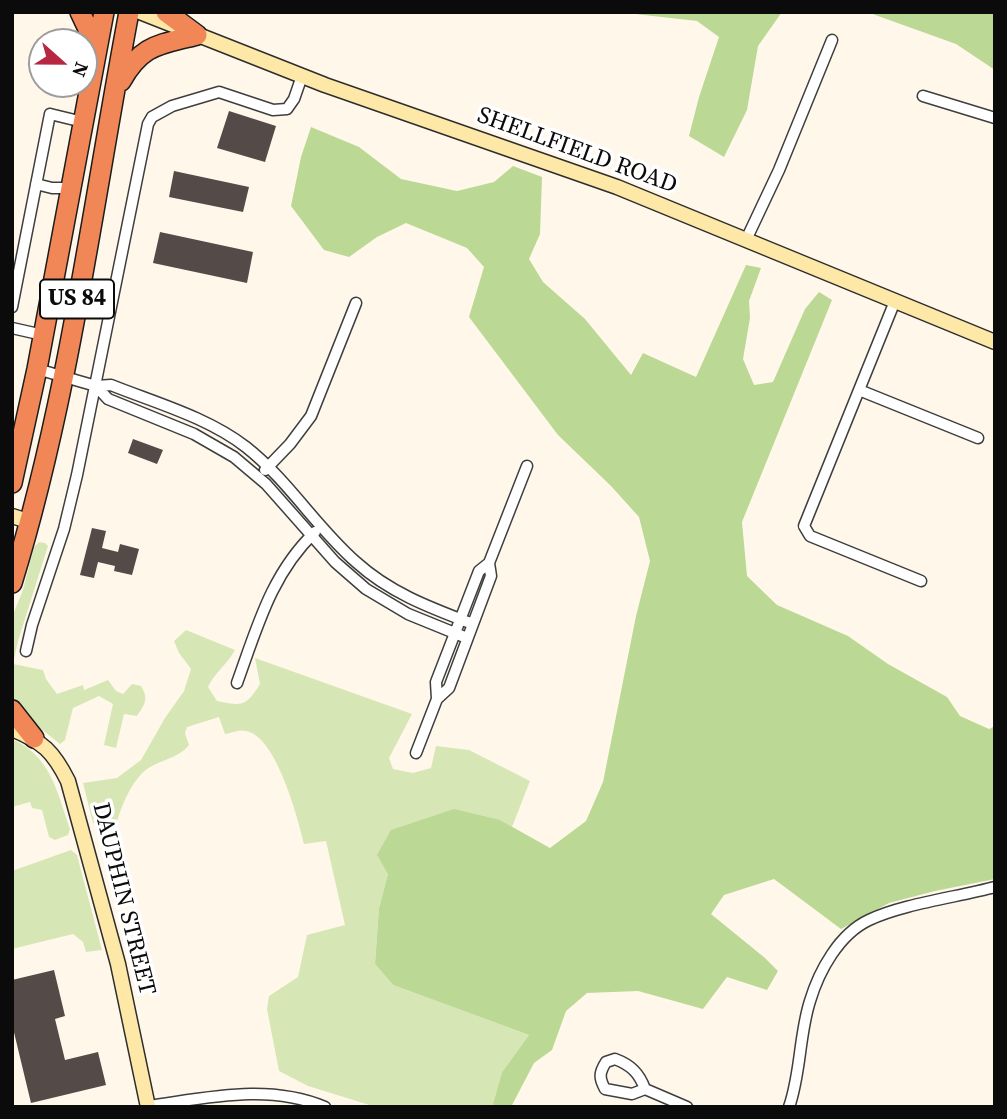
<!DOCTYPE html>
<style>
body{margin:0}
#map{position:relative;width:1007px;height:1119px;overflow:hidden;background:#fff8ea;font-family:"Source Serif 4",serif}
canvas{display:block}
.frame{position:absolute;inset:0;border:14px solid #0b0b0b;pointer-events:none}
.north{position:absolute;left:28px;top:28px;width:70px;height:70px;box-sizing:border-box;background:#fff;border:2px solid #9d9d9d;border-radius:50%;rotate:111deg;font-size:19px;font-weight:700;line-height:28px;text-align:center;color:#0b0b0b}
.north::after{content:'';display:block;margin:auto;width:24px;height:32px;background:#b72742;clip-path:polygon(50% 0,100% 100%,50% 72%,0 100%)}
</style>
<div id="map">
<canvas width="1007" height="1119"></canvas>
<div class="frame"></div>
<div class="north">N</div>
</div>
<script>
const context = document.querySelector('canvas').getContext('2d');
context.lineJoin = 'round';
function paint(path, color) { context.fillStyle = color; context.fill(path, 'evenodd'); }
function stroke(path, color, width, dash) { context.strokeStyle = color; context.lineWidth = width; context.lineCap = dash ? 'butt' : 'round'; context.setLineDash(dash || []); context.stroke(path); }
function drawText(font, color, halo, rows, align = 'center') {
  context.font = font + ' "Source Serif 4",serif'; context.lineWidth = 7; context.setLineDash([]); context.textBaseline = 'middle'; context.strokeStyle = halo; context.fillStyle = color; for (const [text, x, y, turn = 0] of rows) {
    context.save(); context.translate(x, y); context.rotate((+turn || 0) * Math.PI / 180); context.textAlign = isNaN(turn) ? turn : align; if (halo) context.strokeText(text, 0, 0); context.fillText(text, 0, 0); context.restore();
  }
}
const green = new Path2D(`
 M 39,542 L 45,543 L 48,546 L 18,641 L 13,664 L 43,670 L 46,679 L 57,694 L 83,685 L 84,690 L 108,680 L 116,691 L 123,694 L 132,684 L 141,686 C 149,699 145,704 137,716 L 124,714 L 116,748 L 104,745 L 113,704 L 99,696 L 73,708 L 65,740 L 60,744 L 12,706 L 12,617 L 23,590 L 34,547 Z
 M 186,630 L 235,650 C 227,665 215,672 208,687 L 217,701 C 241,706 246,707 260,684 L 255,658 L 412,714 L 389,758 L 393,769 L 413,773 L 431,768 L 436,746 L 469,750 L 530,781 L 512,827 L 500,820 L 388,874 L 379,908 L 375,964 L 393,985 L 529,1035 L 502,1072 L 492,1107 L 376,1107 L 308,1086 L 279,1071 L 267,1009 L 269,996 L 298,977 L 307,935 L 345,925 L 326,841 L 304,844 C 298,818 276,736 246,731 C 240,729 231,733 225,734 L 219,717 L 187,727 L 185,733 L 189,745 C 179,758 160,760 147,769 C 129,783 120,811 114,831 L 93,823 L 83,783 L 117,778 L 141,760 L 165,718 L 184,691 L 191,669 L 179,653 L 174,641 Z
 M 12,739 C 51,756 57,792 70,829 L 68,835 L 55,840 L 49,837 L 42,810 L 32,808 L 30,802 L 12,807 Z
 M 71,850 L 77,855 L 102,950 L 86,952 L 83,942 L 73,934 L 12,949 L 12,871 Z`);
const forest = new Path2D(`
 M 618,12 L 782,12 L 758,46 L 747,110 L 724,157 L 689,136 L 699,97 L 719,37 L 697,21 Z
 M 867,12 L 995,12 L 995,70 L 956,44 Z
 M 311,127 L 359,147 L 401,179 L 457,191 L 494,182 L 513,166 L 542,177 L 540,234 L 529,259 L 543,282 L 585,319 L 631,375 L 643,353 L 696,377 L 746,265 L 761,268 L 749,301 L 750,318 L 743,359 L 754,385 L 773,382 L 805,309 L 819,292 L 832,300 L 742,522 L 747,576 L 777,605 L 848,636 L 888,664 L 947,697 L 960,716 L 989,729 L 995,726 L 995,879 L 935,891 L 889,903 L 841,929 L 774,879 L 724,895 L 711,914 L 765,958 L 778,971 L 767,990 L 727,977 L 703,1009 L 638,991 L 587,993 L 566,1011 L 552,1050 L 534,1063 L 511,1107 L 492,1107 L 502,1072 L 529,1035 L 393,985 L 375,964 L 379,908 L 388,874 L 377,855 L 391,830 L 454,809 L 500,820 L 550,848 L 586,821 L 603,782 L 636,616 L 650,561 L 639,517 L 611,486 L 558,435 L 469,317 L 484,267 L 467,248 L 406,223 L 377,237 L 349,257 L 324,250 L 291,206 L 301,157 Z`);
const building = new Path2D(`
 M 229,111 L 276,126 L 265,162 L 217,148 Z
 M 174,171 L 249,187 L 243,212 L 169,197 Z
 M 160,232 L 253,252 L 247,283 L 153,263 Z
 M 133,439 L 163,450 L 157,464 L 128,453 Z
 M 92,528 L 106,531 L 102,548 L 118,552 L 120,544 L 139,549 L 132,575 L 114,571 L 115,566 L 98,562 L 94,578 L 80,575 Z
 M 54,970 L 65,1016 L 55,1019 L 65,1060 L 98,1052 L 106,1085 L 31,1103 L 12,1024 L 12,980 Z`);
const street = new Path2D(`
 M 923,96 L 995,118
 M 36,184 L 52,188 L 71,188
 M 746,240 L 779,170 L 832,40
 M 895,301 L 804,526 L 810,536 L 921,581
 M 12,307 L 50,114 L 83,122
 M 12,328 L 43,335
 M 37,369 L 96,386 L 111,385 C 156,403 207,417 246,447 C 288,480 316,527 356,562 C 390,593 431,608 473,624
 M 96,386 L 108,399 L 194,434 L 234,457 L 266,484 L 335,562 L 366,589 L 408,614 L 467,638
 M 859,390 L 978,438
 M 265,470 L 290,444 L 311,416 L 356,303
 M 26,651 L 32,625 L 64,529 L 77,475 L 148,124 L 152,117 L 172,106 L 219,92 L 273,110 L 287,109 L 294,99 L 302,76
 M 237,683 C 257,628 271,574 315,532
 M 437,699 L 436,682 L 479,571 L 489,563 L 527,466
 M 416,753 L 437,699 L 449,688 L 491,576 L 489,563
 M 615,1059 C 631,1065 639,1073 645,1089 L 632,1094 L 605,1089 C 599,1078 599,1073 606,1062 Z
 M 645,1089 L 687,1107
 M 148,1106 C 207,1098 268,1083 325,1107
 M 789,1107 C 801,1073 799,1035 810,1001 C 819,971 839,934 869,920 C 902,904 958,897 995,887`);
const secondary = new Path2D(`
 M 140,12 L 325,85 L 617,187 L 995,342
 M 12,516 L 31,522
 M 12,729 C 43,742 53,751 68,781 L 118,964 L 148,1107`);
const highway = new Path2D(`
 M 80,12 L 89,31 L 92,51
 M 166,12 L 197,35
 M 121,81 C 142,44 159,45 197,35
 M 12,483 L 37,369 L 104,12
 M 12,583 C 69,398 93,202 129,12
 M 12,710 L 34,738`);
const shields = [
 [77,299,74]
];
const shieldNames = [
 ["US 84",77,299]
];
const streetNames = [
 ["SHELLFIELD ROAD",577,151,20],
 ["DAUPHIN STREET",123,899,76]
];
paint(green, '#d6e7b5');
paint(forest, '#bcd895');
paint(building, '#544b48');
stroke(street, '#3e3e3e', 13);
stroke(secondary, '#2d2d2d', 17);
stroke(highway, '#1c1c1c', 22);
stroke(street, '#fff', 10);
stroke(secondary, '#fde8a7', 14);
stroke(highway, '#f18756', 19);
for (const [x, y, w] of shields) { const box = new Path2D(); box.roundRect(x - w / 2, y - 19.5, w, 39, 5); context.fillStyle = '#fff'; context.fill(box); stroke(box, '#0b0b0b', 2); }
drawText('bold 23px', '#0b0b0b', null, shieldNames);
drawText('24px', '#0b0b0b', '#fff', streetNames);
</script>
